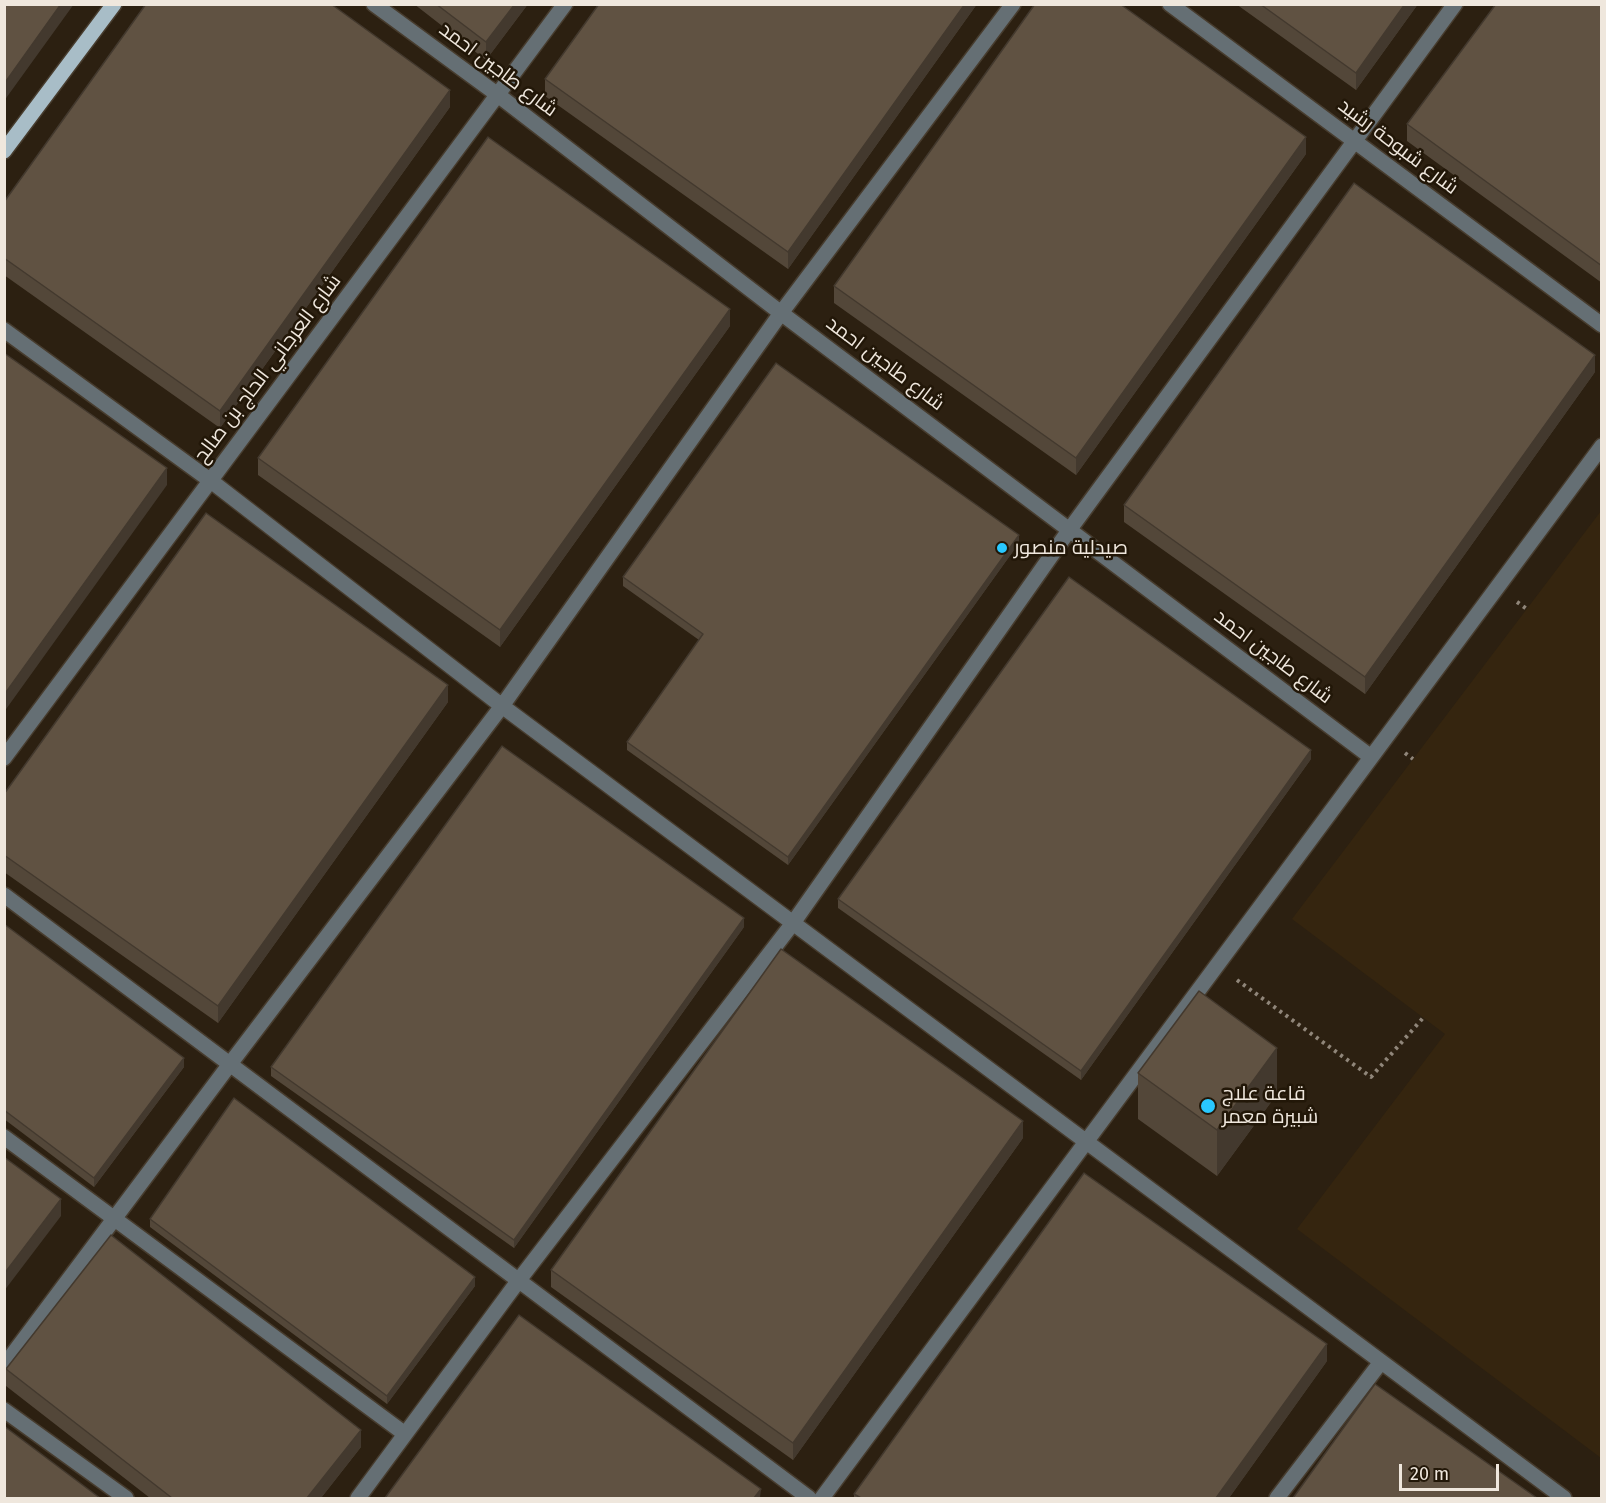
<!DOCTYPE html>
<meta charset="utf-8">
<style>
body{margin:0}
#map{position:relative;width:1606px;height:1503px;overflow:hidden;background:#2c2011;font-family:"Fira Sans",sans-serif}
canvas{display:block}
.frame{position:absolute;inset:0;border:6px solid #efe7dd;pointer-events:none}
.scale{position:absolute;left:1399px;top:1464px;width:100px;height:27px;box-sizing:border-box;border:3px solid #efe7dd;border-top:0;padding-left:8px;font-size:18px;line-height:21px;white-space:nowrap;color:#efe7dd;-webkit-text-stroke:4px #221708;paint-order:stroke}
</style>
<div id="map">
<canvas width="1606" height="1503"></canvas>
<div class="frame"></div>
<div class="scale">20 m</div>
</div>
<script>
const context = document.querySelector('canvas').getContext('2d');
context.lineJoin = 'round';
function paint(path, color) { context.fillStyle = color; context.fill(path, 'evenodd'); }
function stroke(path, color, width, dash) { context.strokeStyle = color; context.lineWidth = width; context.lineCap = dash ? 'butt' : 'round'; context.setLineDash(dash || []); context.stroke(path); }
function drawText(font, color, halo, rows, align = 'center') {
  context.font = font + ' "Fira Sans",Cairo,sans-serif'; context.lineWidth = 5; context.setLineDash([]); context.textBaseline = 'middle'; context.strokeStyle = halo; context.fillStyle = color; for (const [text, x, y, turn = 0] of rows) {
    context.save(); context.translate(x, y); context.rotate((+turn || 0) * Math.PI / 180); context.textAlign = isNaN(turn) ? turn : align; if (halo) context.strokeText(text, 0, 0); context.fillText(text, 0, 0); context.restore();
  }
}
const built = new Path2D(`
 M 1601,511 L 1601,1458 L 1297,1229 L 1445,1034 L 1292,919 Z`);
const path = new Path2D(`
 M 1517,602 L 1527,609
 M 1405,753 L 1413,759
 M 1237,980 L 1371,1077 L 1423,1018`);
const minor = new Path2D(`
 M 374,4 L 498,95 L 781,313 L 1371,757
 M 1170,4 L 1602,325
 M 4,330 L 211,481 L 502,706 L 1564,1498
 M 4,758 L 565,4
 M 4,895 L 809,1498
 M 4,1137 L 405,1434
 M 4,1366 L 230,1064 L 502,706 L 781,313 L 1013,4
 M 4,1410 L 126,1498
 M 358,1498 L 519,1280 L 793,923 L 1070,529 L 1455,4
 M 822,1498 L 1602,446
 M 1277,1498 L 1381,1362`);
const major = new Path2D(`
 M 4,151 L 114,4`);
const wall = new Path2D(`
 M 414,4 L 528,4 L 486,60 Z
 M 977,4 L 788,269 L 545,96 L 545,79 Z
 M 1236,4 L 1418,4 L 1356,90 Z
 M 1602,4 L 1602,283 L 1407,141 L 1407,124 Z
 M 450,107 L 220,428 L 4,275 L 4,202 Z
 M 1306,154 L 1076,475 L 834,303 L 834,286 Z
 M 730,326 L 500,647 L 258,475 L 258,458 Z
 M 1595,372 L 1365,694 L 1124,522 L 1124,505 Z
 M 1019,543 L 788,865 L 627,750 L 627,742 L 699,640 L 623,586 L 623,577 Z
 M 448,702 L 218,1023 L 4,872 L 4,794 Z
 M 1311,759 L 1081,1080 L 838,908 L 838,899 Z
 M 4,924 L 184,1067 L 94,1187 L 4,1119 Z
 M 744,927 L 514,1248 L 271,1076 L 271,1067 Z
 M 1138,1073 L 1277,1094 L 1217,1176 L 1138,1119 Z
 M 1023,1138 L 793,1460 L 551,1287 L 551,1270 Z
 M 150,1219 L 475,1286 L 387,1404 L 150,1227 Z
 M 1327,1361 L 1229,1498 L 854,1498 L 854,1494 Z
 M 6,1369 L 361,1447 L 321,1498 L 150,1498 L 6,1386 Z`);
const shadedWall = new Path2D(`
 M 61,4 L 74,4 L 4,101 L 4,84 Z
 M 515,4 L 528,4 L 486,60 L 486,42 Z
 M 965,4 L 977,4 L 788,269 L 788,252 Z
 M 1405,4 L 1418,4 L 1356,90 L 1356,73 Z
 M 450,90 L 450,107 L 220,428 L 220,411 Z
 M 1306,137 L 1306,154 L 1076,475 L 1076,458 Z
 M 730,309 L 730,326 L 500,647 L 500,630 Z
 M 1595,355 L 1595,372 L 1365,694 L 1365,677 Z
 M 167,468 L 167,485 L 4,712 L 4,695 Z
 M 1019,535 L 1019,543 L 788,865 L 788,857 Z
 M 448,685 L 448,702 L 218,1023 L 218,1006 Z
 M 1311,750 L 1311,759 L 1081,1080 L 1081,1071 Z
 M 744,918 L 744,927 L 514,1248 L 514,1240 Z
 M 1277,1048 L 1277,1094 L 1217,1176 L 1217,1130 Z
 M 184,1058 L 184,1067 L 94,1187 L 94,1178 Z
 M 1023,1121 L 1023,1138 L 793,1460 L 793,1443 Z
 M 61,1199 L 61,1216 L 4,1291 L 4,1274 Z
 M 475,1277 L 475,1286 L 387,1404 L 387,1396 Z
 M 1327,1344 L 1327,1361 L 1229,1498 L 1216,1498 Z
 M 361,1430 L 361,1447 L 321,1498 L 307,1498 Z
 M 761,1489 L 760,1498 L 754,1498 Z`);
const building = new Path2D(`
 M 4,4 L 61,4 L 4,84 Z
 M 146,4 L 331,4 L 450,90 L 220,411 L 4,258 L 4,202 Z
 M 436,4 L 515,4 L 486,42 Z
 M 599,4 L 965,4 L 788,252 L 545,79 Z
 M 1035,4 L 1120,4 L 1306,137 L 1076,458 L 834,286 Z
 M 1260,4 L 1405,4 L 1356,73 Z
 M 1496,4 L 1602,4 L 1602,266 L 1407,124 Z
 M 488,137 L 730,309 L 500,630 L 258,458 Z
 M 1354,183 L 1595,355 L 1365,677 L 1124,505 Z
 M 4,353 L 167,468 L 4,695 Z
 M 776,363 L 1019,535 L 788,857 L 627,742 L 703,634 L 623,577 Z
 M 206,513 L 448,685 L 218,1006 L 4,855 L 4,794 Z
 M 1069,577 L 1311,750 L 1081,1071 L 838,899 Z
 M 502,746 L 744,918 L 514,1240 L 271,1067 Z
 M 4,924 L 184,1058 L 94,1178 L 4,1110 Z
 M 781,949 L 1023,1121 L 793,1443 L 551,1270 Z
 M 1199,991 L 1277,1048 L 1217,1130 L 1138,1073 Z
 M 234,1098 L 475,1277 L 387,1396 L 150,1219 Z
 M 4,1157 L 61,1199 L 4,1274 Z
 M 1084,1173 L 1327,1344 L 1216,1498 L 861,1498 L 854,1494 Z
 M 111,1235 L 361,1430 L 307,1498 L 172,1498 L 6,1369 Z
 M 519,1315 L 761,1489 L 754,1498 L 385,1498 Z
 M 1375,1384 L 1537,1498 L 1293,1498 Z
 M 4,1426 L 100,1498 L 4,1498 Z`);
const markers = [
 [1002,548,6,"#29c8ff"],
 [1208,1106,8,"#29c8ff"]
];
const streetNames = [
 ["شارع طاجين احمد",498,70,37],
 ["شارع شبوحة رشيد",1398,147,37],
 ["شارع طاجين احمد",885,364,37],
 ["شارع العرجاني الحاج بن صالح",268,369,-53],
 ["شارع طاجين احمد",1273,657,37]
];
const poiNames = [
 ["صيدلية منصور",1014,548],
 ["قاعة علاج",1222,1094],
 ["شبيرة معمر",1222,1117]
];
paint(built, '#35250f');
stroke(minor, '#473c2e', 18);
stroke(major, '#473c2e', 18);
stroke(path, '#90867a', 4, [3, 4.5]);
stroke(minor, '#656f74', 15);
stroke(major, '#a8bdc7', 15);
paint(wall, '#534739');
paint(shadedWall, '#43392e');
paint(building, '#605242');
stroke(building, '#43392e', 1.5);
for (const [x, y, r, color] of markers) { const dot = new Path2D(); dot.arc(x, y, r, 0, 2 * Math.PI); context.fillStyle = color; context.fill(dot); stroke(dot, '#221708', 2); }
drawText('20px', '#efe7dd', '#221708', streetNames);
drawText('20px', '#efe7dd', '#221708', poiNames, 'left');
</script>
